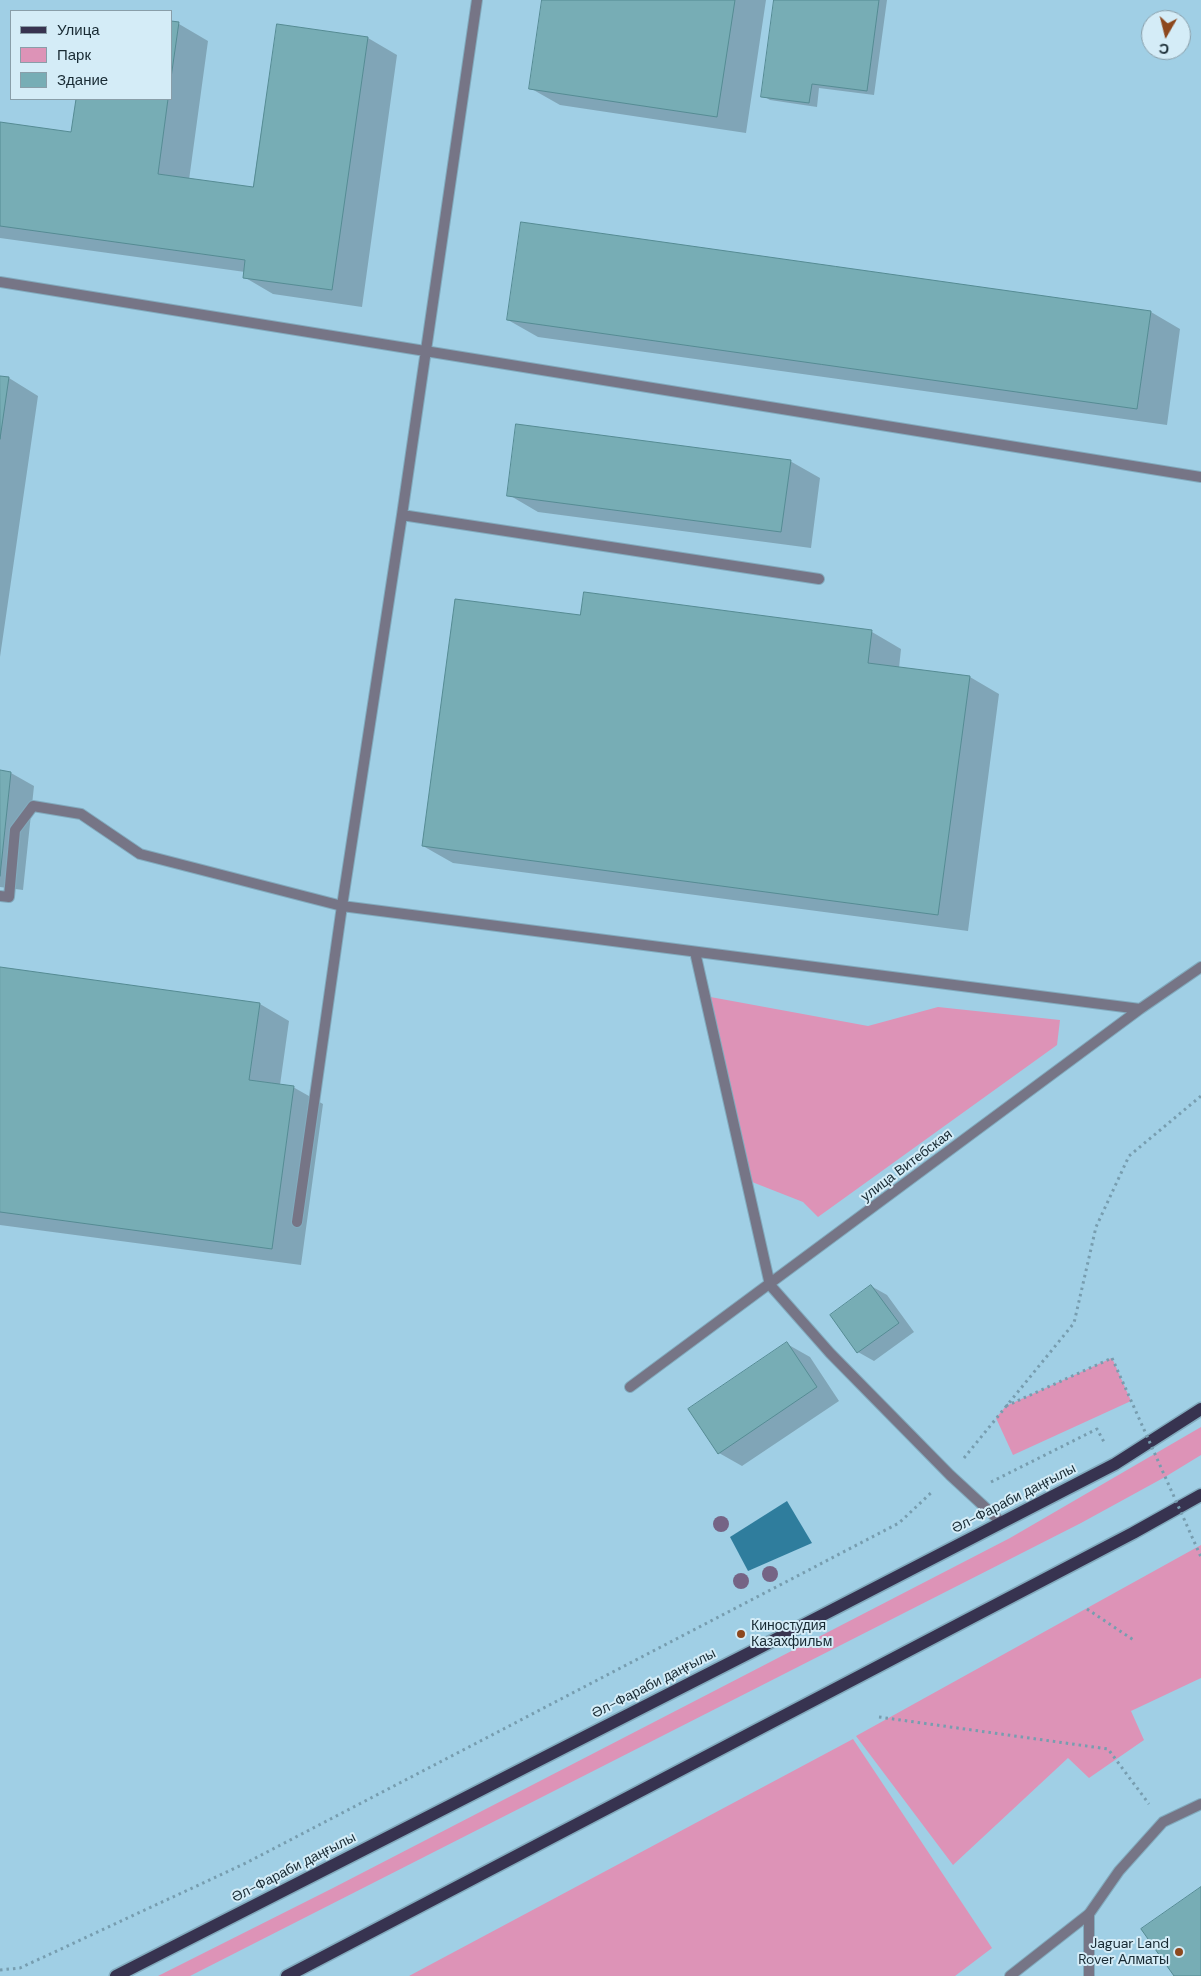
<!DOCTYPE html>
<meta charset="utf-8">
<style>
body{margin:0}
#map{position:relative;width:1201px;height:1976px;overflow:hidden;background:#a0cfe5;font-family:"DM Sans",sans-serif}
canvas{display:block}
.legend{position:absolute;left:10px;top:10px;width:162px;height:90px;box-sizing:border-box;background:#d4ecf7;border:1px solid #899ea9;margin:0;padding:6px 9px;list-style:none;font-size:15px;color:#182a33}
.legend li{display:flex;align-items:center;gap:10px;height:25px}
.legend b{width:25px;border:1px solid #899ea9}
.north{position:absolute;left:1141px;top:10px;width:50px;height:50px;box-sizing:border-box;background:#d4ecf7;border:1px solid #899ea9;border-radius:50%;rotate:188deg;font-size:14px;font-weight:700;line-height:20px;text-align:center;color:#182a33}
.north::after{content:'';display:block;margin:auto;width:18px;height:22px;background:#8d481e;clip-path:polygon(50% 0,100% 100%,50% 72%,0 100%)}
</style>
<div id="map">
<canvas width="1201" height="1976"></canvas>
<ul class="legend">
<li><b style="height:6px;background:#373350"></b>Улица</li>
<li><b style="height:14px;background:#dd93b7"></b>Парк</li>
<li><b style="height:14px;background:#77adb5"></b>Здание</li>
</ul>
<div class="north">С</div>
</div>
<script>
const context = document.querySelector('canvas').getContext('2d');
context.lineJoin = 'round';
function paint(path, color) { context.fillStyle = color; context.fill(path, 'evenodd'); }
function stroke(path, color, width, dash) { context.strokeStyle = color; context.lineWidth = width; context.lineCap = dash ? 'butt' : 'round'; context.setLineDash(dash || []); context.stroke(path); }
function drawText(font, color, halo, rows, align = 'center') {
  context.font = font + ' "DM Sans",sans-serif'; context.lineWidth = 4; context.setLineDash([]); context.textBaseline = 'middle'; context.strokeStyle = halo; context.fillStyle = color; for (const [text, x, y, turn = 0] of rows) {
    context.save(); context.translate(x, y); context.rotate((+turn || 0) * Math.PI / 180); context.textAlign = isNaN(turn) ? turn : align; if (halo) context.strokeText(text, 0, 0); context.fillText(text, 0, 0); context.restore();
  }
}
const green = new Path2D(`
 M 705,996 L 868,1026 L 938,1007 L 1060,1020 L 1057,1045 L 818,1217 L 803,1202 L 747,1180 Z
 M 1112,1358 L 1131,1401 L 1013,1455 L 996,1418 L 1006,1406 Z
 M 1201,1427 L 1201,1455 L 1165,1477 L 1081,1523 L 190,1976 L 158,1976 L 333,1888 L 1010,1538 Z
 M 1201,1545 L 1201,1678 L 1131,1711 L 1144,1740 L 1089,1778 L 1068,1758 L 953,1865 L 856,1736 Z
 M 853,1739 L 992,1948 L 955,1976 L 409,1976 Z`);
const water = new Path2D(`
 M 787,1501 L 812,1543 L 748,1571 L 730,1537 Z`);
const shadow = new Path2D(`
 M 543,0 L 766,0 L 746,133 L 560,105 L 530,88 Z
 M 776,0 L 887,0 L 874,95 L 819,88 L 817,107 L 770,100 L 763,96 Z
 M 171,23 L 179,24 L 208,41 L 189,180 L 254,189 L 368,38 L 397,55 L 362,307 L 273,294 L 244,277 L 245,272 L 0,238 L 0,123 L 72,133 L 77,99 L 171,99 Z
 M 1151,312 L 1180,329 L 1167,425 L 538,337 L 508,320 Z
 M 0,377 L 9,378 L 38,396 L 0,657 Z
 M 790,461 L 820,478 L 811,548 L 538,512 L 509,495 Z
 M 581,617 L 872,632 L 901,649 L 899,668 L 970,677 L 999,694 L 968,931 L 453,863 L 423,846 Z
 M 0,772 L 11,773 L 34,786 L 23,890 L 0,887 Z
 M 0,969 L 260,1004 L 289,1021 L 280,1085 L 293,1087 L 323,1104 L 301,1265 L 0,1225 Z
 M 871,1286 L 887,1295 L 914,1332 L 874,1361 L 858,1352 Z
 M 787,1344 L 810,1357 L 839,1401 L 742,1466 L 719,1453 Z`);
const building = new Path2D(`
 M 542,0 L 735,0 L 717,117 L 529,89 Z
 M 774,0 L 879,0 L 867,91 L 812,84 L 809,103 L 761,97 Z
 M 171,21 L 179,22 L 171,78 Z
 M 277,24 L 368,37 L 332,290 L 243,278 L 245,260 L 0,226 L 0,122 L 71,132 L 76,99 L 168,99 L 158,174 L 253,187 Z
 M 521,222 L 1151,311 L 1137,409 L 507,320 Z
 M 0,376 L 9,377 L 0,439 Z
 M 516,424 L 791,460 L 781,532 L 507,496 Z
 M 584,592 L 872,630 L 868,663 L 970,676 L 938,915 L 422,846 L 455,599 L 580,615 Z
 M 0,770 L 11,772 L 0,876 Z
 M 0,967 L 260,1003 L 249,1080 L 294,1086 L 272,1249 L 0,1212 Z
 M 871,1285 L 899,1323 L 857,1353 L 830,1315 Z
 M 787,1342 L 817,1387 L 718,1454 L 688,1409 Z
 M 1201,1887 L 1201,1976 L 1174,1976 L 1141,1929 Z`);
const path = new Path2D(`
 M 1006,1406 L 1112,1358
 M 964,1458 L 1074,1323 L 1096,1227 L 1129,1156 L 1201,1096
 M 991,1482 L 1097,1429 L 1104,1442
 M 1087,1609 L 1135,1641
 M 879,1717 L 1108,1749 L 1149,1804
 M 0,1970 L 20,1968 L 246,1863 L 899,1523 L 933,1491`);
const lane = new Path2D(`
 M 0,282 L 1201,477
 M 402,515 L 819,579
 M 0,896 L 9,897 L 15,830 L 33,806 L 81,814 L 140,854 L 342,906 L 1140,1009
 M 695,952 L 770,1285 L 830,1353 L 950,1475 L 1001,1522
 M 297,1222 L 342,906 L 402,515 L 477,0
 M 630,1387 L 1140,1009 L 1201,967
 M 1089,1914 L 1089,1976`);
const street = new Path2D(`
 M 1010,1976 L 1089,1914 L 1119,1871 L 1163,1822 L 1201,1804`);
const primary = new Path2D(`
 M 116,1976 L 751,1652 L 1115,1464 L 1201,1409
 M 287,1976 L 1133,1533 L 1201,1495`);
const pathBridge = new Path2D(`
 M 1112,1358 L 1201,1557`);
const trees = [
 [721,1524],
 [770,1574],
 [741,1581]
];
const markers = [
 [741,1634,5,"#8d481e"],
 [1179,1952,5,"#8d481e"]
];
const streetNames = [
 ["улица Витебская",907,1166,-37],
 ["Әл-Фараби даңғылы",1014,1499,-27],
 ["Әл-Фараби даңғылы",654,1684,-27],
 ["Әл-Фараби даңғылы",294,1868,-27]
];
const poiNames = [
 ["Киностудия",751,1626],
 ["Казахфильм",751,1642],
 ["Jaguar Land",1169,1944,"right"],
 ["Rover Алматы",1169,1960,"right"]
];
paint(green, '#dd93b7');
paint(water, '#2f7d9d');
paint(shadow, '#0003');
paint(building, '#77adb5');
stroke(building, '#558b93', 1);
stroke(lane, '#82abbe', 12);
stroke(street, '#82abbe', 12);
stroke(primary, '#82abbe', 15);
stroke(path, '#779daf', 3, [2.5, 4]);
stroke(lane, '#767586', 10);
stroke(street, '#767586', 10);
stroke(primary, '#373350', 12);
stroke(pathBridge, '#779daf', 3, [2.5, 4]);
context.fillStyle = '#756485';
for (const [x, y] of trees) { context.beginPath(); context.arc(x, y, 8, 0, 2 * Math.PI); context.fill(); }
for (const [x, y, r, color] of markers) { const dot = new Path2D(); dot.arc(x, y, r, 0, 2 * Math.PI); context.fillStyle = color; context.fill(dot); stroke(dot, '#d4ecf7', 2); }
drawText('14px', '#182a33', '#d4ecf7', streetNames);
drawText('14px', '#182a33', '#d4ecf7', poiNames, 'left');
</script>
